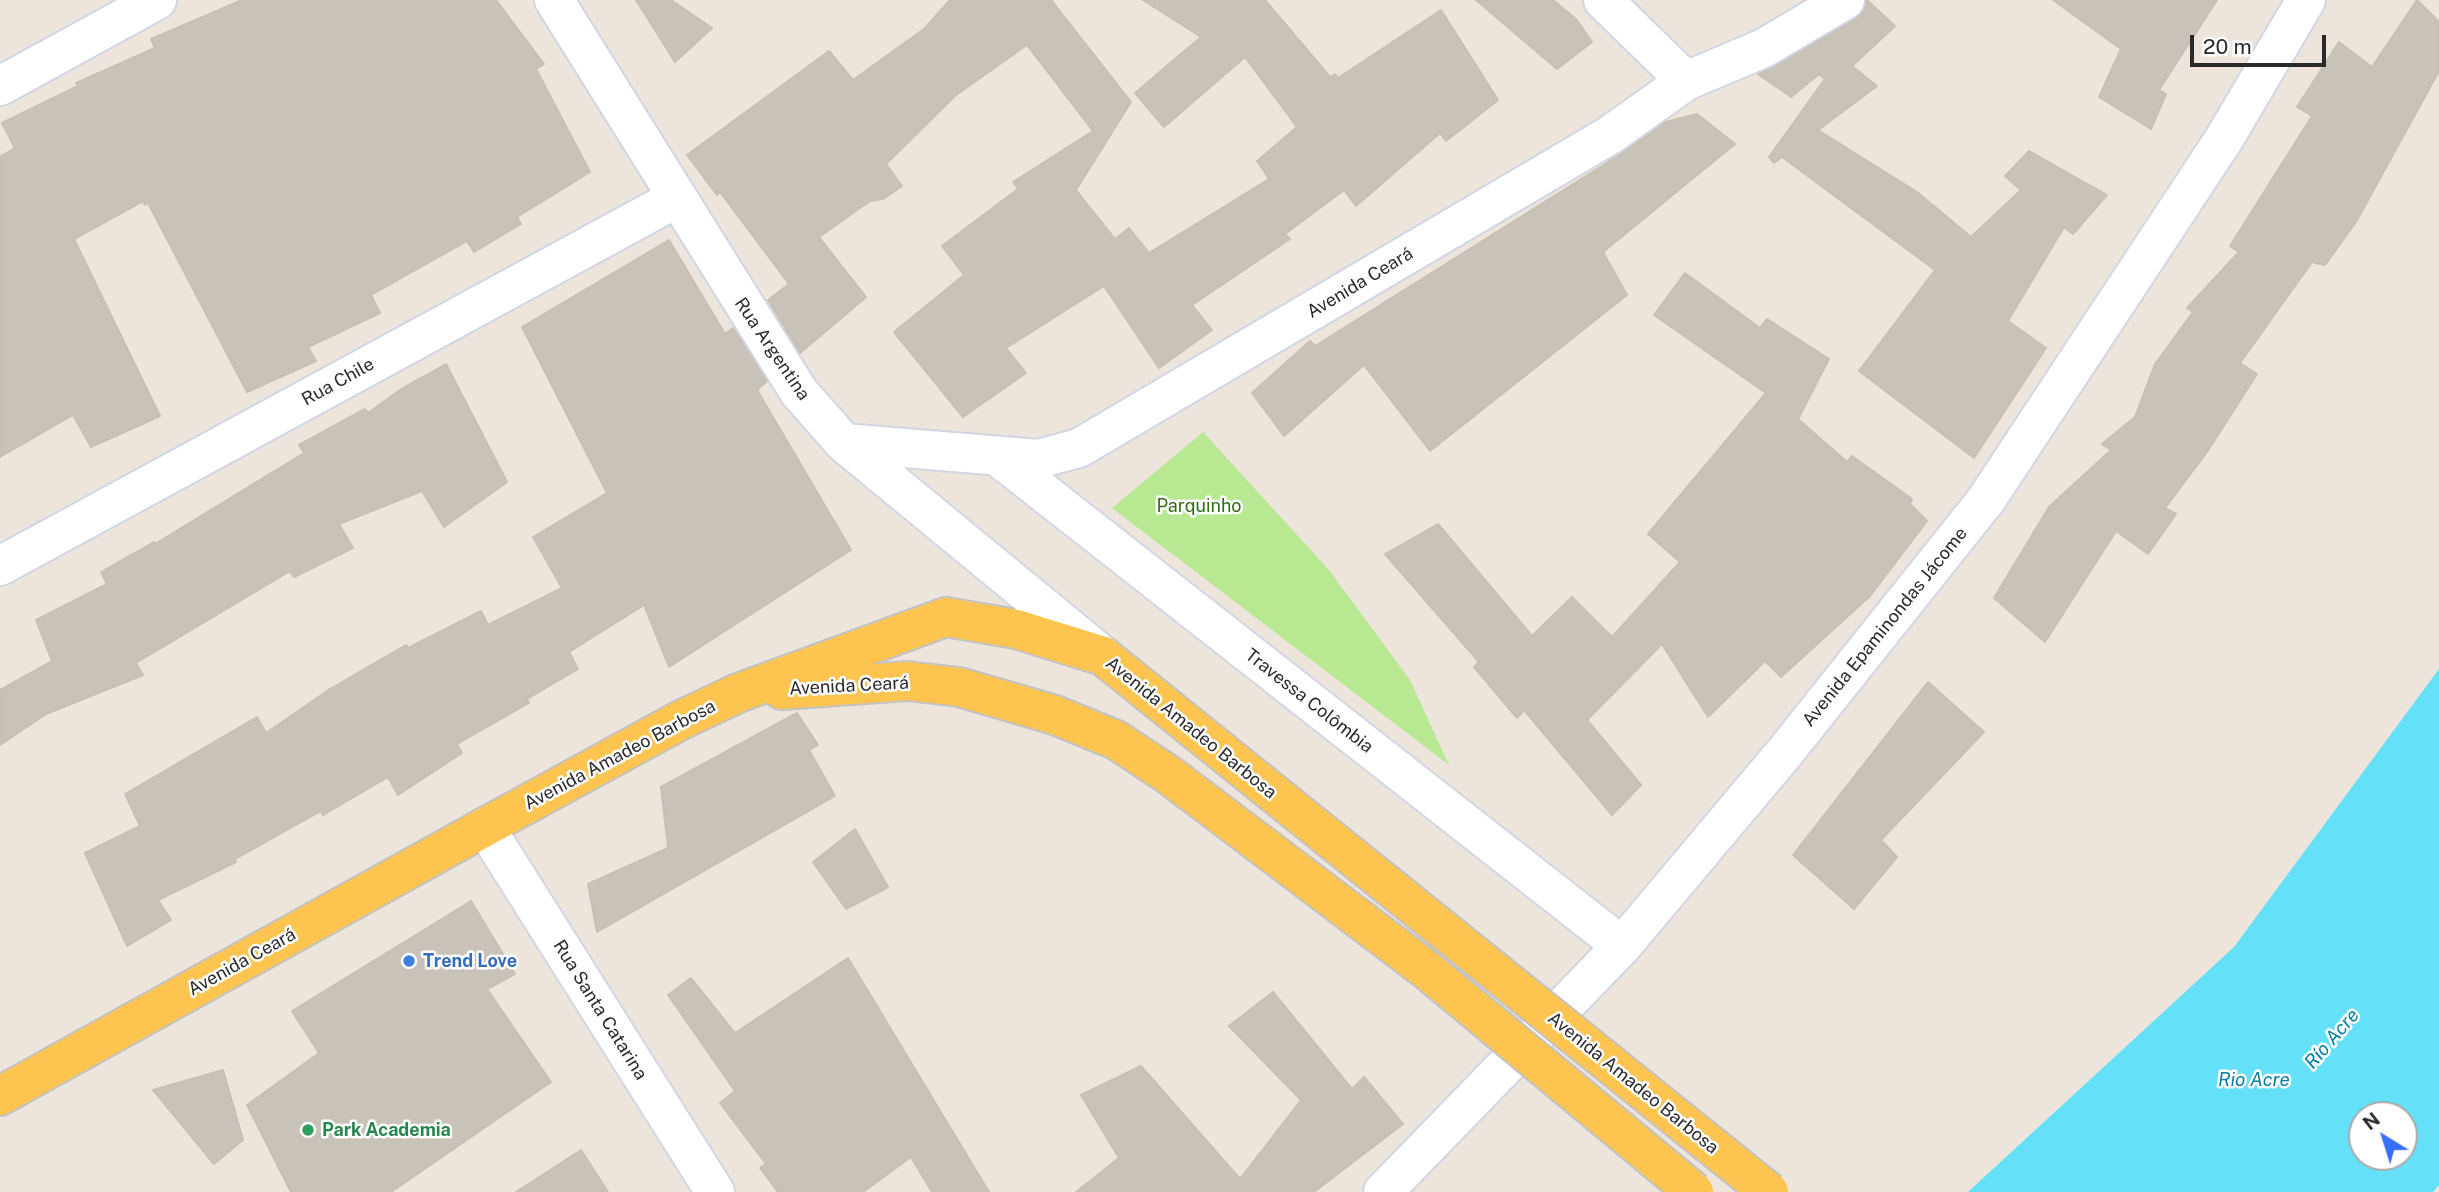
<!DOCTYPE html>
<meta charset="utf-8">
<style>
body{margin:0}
#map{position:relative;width:2439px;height:1192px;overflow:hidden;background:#ede4db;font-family:"Public Sans",sans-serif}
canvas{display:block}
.north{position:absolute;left:2348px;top:1101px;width:70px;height:70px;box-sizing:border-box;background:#fff;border:2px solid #aaa;border-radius:50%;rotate:322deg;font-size:19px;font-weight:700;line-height:28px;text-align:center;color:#2a2a2a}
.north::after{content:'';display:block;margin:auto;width:24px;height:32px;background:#366fff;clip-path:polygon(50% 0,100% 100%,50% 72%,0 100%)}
.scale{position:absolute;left:2190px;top:35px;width:136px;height:32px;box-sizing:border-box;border:4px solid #2a2a2a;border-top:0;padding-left:9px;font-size:21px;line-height:24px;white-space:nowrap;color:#2a2a2a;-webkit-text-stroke:5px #fff;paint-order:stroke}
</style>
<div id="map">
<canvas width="2439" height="1192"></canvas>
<div class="north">N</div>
<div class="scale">20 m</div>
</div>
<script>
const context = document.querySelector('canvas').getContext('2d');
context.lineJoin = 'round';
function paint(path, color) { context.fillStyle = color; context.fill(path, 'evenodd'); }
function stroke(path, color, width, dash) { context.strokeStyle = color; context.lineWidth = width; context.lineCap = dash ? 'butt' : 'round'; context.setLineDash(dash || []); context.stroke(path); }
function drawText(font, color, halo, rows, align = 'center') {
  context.font = font + ' "Public Sans",sans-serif'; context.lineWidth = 5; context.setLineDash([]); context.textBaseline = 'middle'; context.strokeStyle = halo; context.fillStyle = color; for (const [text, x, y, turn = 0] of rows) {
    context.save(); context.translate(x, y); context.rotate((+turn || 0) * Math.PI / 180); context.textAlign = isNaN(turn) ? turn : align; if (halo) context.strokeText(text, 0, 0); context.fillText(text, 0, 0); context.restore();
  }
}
const green = new Path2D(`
 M 1203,432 L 1329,570 L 1410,680 L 1449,765 L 1112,508 Z`);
const water = new Path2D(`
 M 2439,669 L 2439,1185 L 2433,1192 L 1968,1192 L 2234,947 ZM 2362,1115 L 2404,1115 L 2404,1157 L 2362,1157 Z`);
const building = new Path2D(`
 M 242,0 L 496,0 L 544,64 L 536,69 L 590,172 L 517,217 L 521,224 L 474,252 L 467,241 L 371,295 L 380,313 L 308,347 L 316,361 L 247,392 L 148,203 L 145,205 L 143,201 L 74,239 L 160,416 L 91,447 L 73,415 L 0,457 L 0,157 L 15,148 L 2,123 L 78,86 L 76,83 L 155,48 L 151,39 Z
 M 636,0 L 671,0 L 712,28 L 675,62 Z
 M 950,0 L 1051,0 L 1131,102 L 1076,190 L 1115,239 L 1129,228 L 1149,253 L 1269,179 L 1257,161 L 1297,127 L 1245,57 L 1164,127 L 1135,93 L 1201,37 L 1143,0 L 1265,0 L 1330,77 L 1335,74 L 1338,78 L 1441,10 L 1498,100 L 1446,141 L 1440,133 L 1356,206 L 1344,190 L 1285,234 L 1290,239 L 1192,305 L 1212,330 L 1159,368 L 1104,286 L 1006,348 L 1026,373 L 963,417 L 894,332 L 964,275 L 942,246 L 1018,189 L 1013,182 L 1093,131 L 1027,45 L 956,95 L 886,164 L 902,186 L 883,199 L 870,201 L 819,237 L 866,297 L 800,353 L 768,300 L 789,284 L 720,192 L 717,195 L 687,155 L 829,51 L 853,80 L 924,29 Z
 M 1476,0 L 1553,0 L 1576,19 L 1592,42 L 1557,69 Z
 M 1867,0 L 1895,26 L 1852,66 L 1877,86 L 1818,130 L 1917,192 L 1971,237 L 2021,190 L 2005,176 L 2029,151 L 2107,195 L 2073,234 L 2064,227 L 2008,321 L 2046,348 L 1974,458 L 1859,371 L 1935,270 L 1782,157 L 1774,163 L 1769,157 L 1825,79 L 1819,74 L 1791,97 L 1758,74 L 1856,19 L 1864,11 Z
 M 2053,0 L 2217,0 L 2159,90 L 2166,94 L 2151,129 L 2099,97 L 2121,49 Z
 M 2417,0 L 2439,22 L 2439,71 L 2356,222 L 2325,265 L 2312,262 L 2240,363 L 2257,374 L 2207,452 L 2165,508 L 2176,514 L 2148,554 L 2116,531 L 2045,642 L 1994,598 L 2049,507 L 2111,450 L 2102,444 L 2135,417 L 2155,364 L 2193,312 L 2187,308 L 2239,252 L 2230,246 L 2312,116 L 2297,107 L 2339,42 L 2372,67 Z
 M 1697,114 L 1735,144 L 1603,252 L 1627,295 L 1430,451 L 1364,365 L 1284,436 L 1252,393 L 1310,341 L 1315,346 L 1621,154 L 1666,122 Z
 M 669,240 L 725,334 L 733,328 L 767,381 L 757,390 L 851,550 L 669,667 L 644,605 L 569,652 L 578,669 L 527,699 L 529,703 L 457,744 L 462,753 L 398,795 L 388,777 L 323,815 L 321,811 L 235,859 L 236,862 L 158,900 L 171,920 L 127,946 L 85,853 L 140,826 L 125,794 L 257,717 L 266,733 L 330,689 L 406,645 L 408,648 L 481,611 L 488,625 L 562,588 L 533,537 L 607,493 L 522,327 Z
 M 1685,273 L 1760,328 L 1767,319 L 1829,359 L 1798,419 L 1847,462 L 1852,456 L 1912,499 L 1910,504 L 1927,521 L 1870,596 L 1781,677 L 1765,661 L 1708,717 L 1662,644 L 1587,720 L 1641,785 L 1612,815 L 1524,710 L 1517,718 L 1474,667 L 1479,662 L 1385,554 L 1438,524 L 1532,636 L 1572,597 L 1612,637 L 1680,562 L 1648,534 L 1766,393 L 1654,315 Z
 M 446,364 L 507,482 L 444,527 L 422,491 L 339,524 L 353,548 L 294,577 L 290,571 L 136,663 L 143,675 L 46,714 L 0,745 L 0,690 L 52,661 L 36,620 L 107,584 L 101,572 L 154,542 L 155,544 L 304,453 L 299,445 L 365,409 L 368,413 L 401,389 Z
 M 1928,682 L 1984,732 L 1881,840 L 1897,857 L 1854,909 L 1793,855 Z
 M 797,713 L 818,745 L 809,750 L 835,796 L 597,932 L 588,884 L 668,848 L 661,787 Z
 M 855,829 L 888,887 L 846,909 L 813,862 Z
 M 471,901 L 515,974 L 487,989 L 551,1082 L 391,1192 L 291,1192 L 247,1105 L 319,1053 L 292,1011 Z
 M 848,958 L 989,1192 L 932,1192 L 911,1157 L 863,1192 L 778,1192 L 760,1168 L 766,1164 L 720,1103 L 735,1091 L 668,995 L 691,978 L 735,1033 Z
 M 1273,992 L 1352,1089 L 1364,1077 L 1403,1124 L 1314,1192 L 1076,1192 L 1119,1158 L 1081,1095 L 1141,1066 L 1240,1179 L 1301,1100 L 1229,1026 Z
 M 223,1070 L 243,1140 L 214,1164 L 153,1090 Z
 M 581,1150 L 608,1192 L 516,1192 Z`);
const minor = new Path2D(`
 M 554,0 L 799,392 L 844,443 L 1103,656
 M 1603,0 L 1686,81
 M 0,86 L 157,0
 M 844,443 L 1038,459 L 1079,448 L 1610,135 L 1686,81 L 1764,48 L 1845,0
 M 997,456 L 1622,946
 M 0,566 L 677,198
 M 485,827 L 715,1192
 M 1383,1192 L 1622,946 L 1785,752 L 1986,500 L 2224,139 L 2306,0`);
const major = new Path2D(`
 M 782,690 L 907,681 L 959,687 L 1055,715
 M 0,1096 L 485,827 L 681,720 L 738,693 L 946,617 L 1016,629 L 1103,656`);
const majorBridge = new Path2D(`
 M 1103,656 L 1769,1192
 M 1055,715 L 1116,740 L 1169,775 L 1428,971 L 1694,1192`);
const markers = [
 [409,961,7,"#3f7fe0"],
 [308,1130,7,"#2e9e5b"]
];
const streetNames = [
 ["Avenida Ceará",1360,283,-31],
 ["Rua Argentina",772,349,56],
 ["Rua Chile",338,382,-29],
 ["Avenida Epaminondas Jácome",1885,627,-51],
 ["Avenida Ceará",849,686,-3],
 ["Travessa Colômbia",1309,701,38],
 ["Avenida Amadeo Barbosa",1191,728,39],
 ["Avenida Amadeo Barbosa",620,755,-28],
 ["Avenida Ceará",242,962,-29],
 ["Rua Santa Catarina",600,1010,58],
 ["Avenida Amadeo Barbosa",1633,1083,39]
];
const parkNames = [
 ["Parquinho",1199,506]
];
const shopNames = [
 ["Trend Love",423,961]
];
const leisureNames = [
 ["Park Academia",322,1130]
];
const waterNames = [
 ["Río Acre",2332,1039,-49],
 ["Rio Acre",2254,1080]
];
paint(green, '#b8e992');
paint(water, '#64e0f9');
paint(building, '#c8c2b9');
stroke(building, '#c9c0b4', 2);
stroke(minor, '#d0d6e4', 42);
stroke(major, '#c3c3c3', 42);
stroke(minor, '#fff', 38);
stroke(major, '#fdc450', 38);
stroke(majorBridge, '#c3c3c3', 42, []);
stroke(majorBridge, '#fdc450', 38);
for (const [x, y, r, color] of markers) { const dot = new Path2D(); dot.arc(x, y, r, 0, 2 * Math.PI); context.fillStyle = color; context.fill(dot); stroke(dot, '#fff', 2.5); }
drawText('18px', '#2a2a2a', '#fff', streetNames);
drawText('18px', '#2f6e13', '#fff', parkNames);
drawText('bold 18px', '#366cbe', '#fff', shopNames, 'left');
drawText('bold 18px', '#27864d', '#fff', leisureNames, 'left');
drawText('italic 19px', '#027ea6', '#fff', waterNames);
</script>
